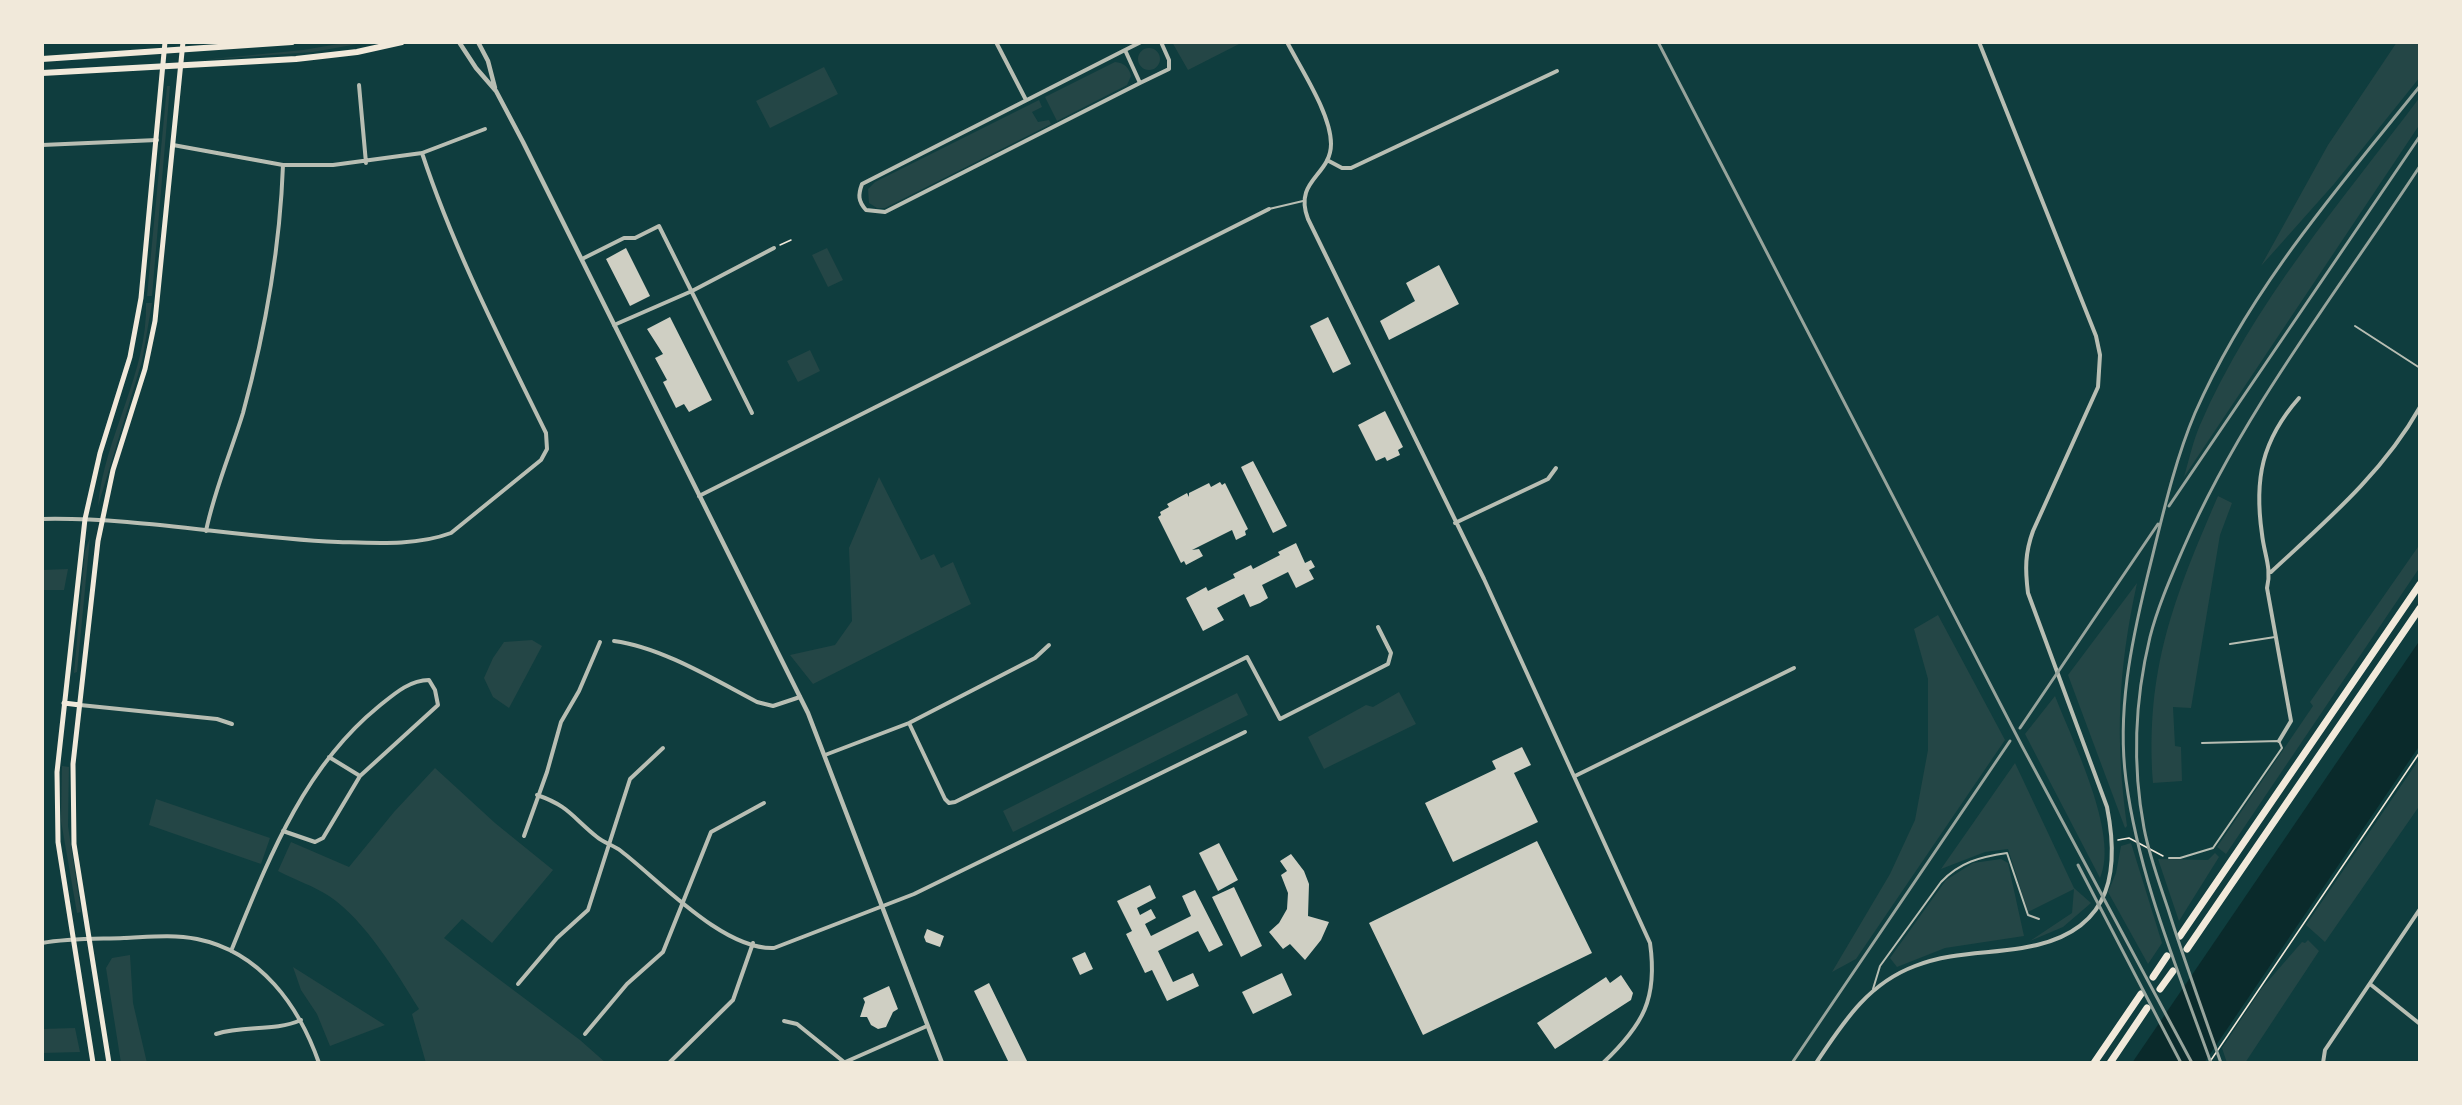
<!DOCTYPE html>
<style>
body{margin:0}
#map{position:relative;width:2462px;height:1105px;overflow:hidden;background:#0f3d3e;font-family:"Titillium Web",sans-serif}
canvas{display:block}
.frame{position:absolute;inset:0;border:44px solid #f1e9da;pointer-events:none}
</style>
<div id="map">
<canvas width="2462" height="1105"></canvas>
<div class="frame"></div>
</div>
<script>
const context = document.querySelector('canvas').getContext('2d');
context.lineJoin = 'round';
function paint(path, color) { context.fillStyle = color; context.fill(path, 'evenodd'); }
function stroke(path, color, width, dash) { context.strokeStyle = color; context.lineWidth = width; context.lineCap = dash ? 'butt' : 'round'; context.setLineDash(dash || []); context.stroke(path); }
const green = new Path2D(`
 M 350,42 L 369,42 L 313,52 L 202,60 L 303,50 Z
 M 1172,42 L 1243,42 L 1188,70 Z
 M 2397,42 L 2420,42 L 2420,77 L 2334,184 L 2261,266 L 2328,145 Z
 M1138 59a11 11 0 1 1 22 0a11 11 0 1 1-22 0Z
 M 1115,62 C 1124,63 1129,67 1131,76 L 1127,85 L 1057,121 L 1045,97 Z
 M 824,67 L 838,94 L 770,128 L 756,101 Z
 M 167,86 L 170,86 L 152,296 L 147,296 Z
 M 2420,97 L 2420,124 L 2184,477 C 2189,460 2193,441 2200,425 C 2253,303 2341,202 2420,97 Z
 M 1039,100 L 1042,107 L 1032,112 L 1038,122 L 1049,120 L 1051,124 L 885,208 L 877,208 L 869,203 L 868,189 L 875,182 Z
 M 827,248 L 843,280 L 828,287 L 812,255 Z
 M 146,303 L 152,303 L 142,361 L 98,506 C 104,437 148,373 146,303 Z
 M 810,350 L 820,371 L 798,382 L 787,361 Z
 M 879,477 L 921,560 L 934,554 L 941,568 L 953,562 L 971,604 L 813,684 L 790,655 L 835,645 L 852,621 L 849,548 Z
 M 2218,496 L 2232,503 L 2220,535 L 2191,708 L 2173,707 L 2175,746 L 2181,747 L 2182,781 L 2153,783 C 2145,669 2174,598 2218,496 Z
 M 90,538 L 77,672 L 74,673 L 85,551 Z
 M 2420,544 L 2420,567 L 2226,854 L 2217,847 L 2313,706 L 2310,702 Z
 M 68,569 L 64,590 L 42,590 L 42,570 Z
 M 2137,583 C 2118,671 2115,737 2127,826 L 2125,828 L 2068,675 Z
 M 1938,615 L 2005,740 L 1856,959 L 1832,972 L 1890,874 L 1915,820 L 1928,750 L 1928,679 L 1914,629 Z
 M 532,640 L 542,646 L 509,708 L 493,697 L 484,678 L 493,658 L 504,642 Z
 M 1399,692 L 1416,724 L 1324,769 L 1308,737 L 1366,705 L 1373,707 Z
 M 1237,693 L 1248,715 L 1013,832 L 1003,811 Z
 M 2055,696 C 2072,740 2120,835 2100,878 L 2025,734 Z
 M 2420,758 L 2420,805 L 2325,942 L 2306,925 Z
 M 2015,763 L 2074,888 L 2091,903 L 2063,927 L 2030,941 L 2072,913 L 2074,889 L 2028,912 L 2008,849 L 1985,852 L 1941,869 Z
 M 62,766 L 69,767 L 68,826 L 81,912 L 77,913 L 61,821 Z
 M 435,768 L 495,823 L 553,870 L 492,943 L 462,919 L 444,938 L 580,1040 L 606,1063 L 426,1063 L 412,1014 L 419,1009 C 396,972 365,920 329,896 C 314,886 295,880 278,871 L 291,842 L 349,867 L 394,812 Z
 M 156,799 L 270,838 L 261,864 L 149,825 Z
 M 2131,843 L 2162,943 L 2148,964 L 2108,892 L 2116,873 L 2121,846 Z
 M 2215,853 L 2219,857 L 2179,921 L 2158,859 L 2208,860 Z
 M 2001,859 L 2008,863 L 2024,936 L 1945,948 L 1897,967 L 1890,958 L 1946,880 L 1973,863 Z
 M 2308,940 L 2319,951 L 2245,1063 L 2227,1063 L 2222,1048 L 2262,988 L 2302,942 L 2305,943 Z
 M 130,955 L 133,1003 L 147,1063 L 121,1063 L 106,968 L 112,958 Z
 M 293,967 L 385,1025 L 330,1046 L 317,1014 L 301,990 Z
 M 75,1028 L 80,1052 L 42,1053 L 42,1029 Z`);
const water = new Path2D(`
 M 2420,640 L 2420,745 L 2204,1063 L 2132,1063 Z`);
const building = new Path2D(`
 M 626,248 L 650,296 L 630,306 L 606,259 Z
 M 1439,265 L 1459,304 L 1389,340 L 1380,321 L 1415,301 L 1406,283 Z
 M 670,317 L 712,400 L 689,412 L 684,404 L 676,408 L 663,382 L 667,380 L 655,358 L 663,354 L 647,329 Z
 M 1328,317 L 1351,364 L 1333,373 L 1310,326 Z
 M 1385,411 L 1403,447 L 1398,450 L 1400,455 L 1387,461 L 1385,457 L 1376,461 L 1358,425 Z
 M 1253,461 L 1287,526 L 1273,533 L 1241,467 Z
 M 1220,482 L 1222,485 L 1225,483 L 1248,529 L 1245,531 L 1246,535 L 1236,540 L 1232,530 L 1192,550 L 1199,549 L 1203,556 L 1186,565 L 1184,561 L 1181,563 L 1158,517 L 1161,515 L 1160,512 L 1169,507 L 1167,504 L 1187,493 L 1189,497 L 1189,493 L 1209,483 L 1211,487 Z
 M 1296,543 L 1305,563 L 1311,560 L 1315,567 L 1309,570 L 1314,579 L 1296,588 L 1288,572 L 1262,585 L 1268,598 L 1260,603 L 1250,607 L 1244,594 L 1217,608 L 1224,620 L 1203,631 L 1186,598 L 1206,587 L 1208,591 L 1232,579 L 1235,578 L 1233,574 L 1251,565 L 1253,569 L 1280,555 L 1278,552 Z
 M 1522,747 L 1531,765 L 1514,773 L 1538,822 L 1453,862 L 1425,803 L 1496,769 L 1492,761 Z
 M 1537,841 L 1592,953 L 1423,1035 L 1369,923 Z
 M 1219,843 L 1238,880 L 1218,891 L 1199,853 Z
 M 1291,854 L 1304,871 L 1309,884 L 1308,916 L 1329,922 L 1321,940 L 1305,960 L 1290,944 L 1283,949 L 1269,932 L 1279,923 L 1287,909 L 1288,893 L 1281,875 L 1287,871 L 1280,861 Z
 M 1150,885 L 1156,898 L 1137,908 L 1140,915 L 1151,909 L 1156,918 L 1145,924 L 1151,936 L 1191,916 L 1182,896 L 1195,890 L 1223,945 L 1209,952 L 1198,931 L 1158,951 L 1173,982 L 1193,973 L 1199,986 L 1167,1001 L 1152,970 L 1145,973 L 1126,934 L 1132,931 L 1117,901 Z
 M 1234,887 L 1262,946 L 1241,957 L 1212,897 Z
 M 927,929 L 944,936 L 940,947 L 926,942 L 924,937 Z
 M 1085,952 L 1093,969 L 1080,975 L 1072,958 Z
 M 1282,973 L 1292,995 L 1253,1014 L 1242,992 Z
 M 1621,975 L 1633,993 L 1631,1000 L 1555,1049 L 1537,1023 L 1606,977 L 1610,983 Z
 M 989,983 L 1028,1063 L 1009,1063 L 974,991 Z
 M 889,986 L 898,1009 L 893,1012 L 886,1027 L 878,1029 L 871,1025 L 867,1017 L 860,1017 L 865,1002 L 863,998 Z`);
const path = new Path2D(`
 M 780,245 L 791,240
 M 2118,840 L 2129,838 L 2163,856
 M 2209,1063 L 2420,752`);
const service = new Path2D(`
 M 1269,209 L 1303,201
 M 2355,326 L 2420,368
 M 2230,644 L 2275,637
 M 2169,858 L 2180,858 L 2213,848 L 2282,748 L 2279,741 L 2202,743
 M 1873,989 L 1880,966 L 1941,882 C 1960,862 1980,857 2007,853 L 2028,915 L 2039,919`);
const minor = new Path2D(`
 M 996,42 L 1026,100
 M 1141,42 L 1125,50 L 1140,83 L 1169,69 L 1169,60 L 1161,42
 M 1287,42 C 1301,69 1331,114 1331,144 C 1331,176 1293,180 1308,219 L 1484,579 L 1650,943 C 1658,999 1643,1025 1603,1063
 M 1125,50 L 862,184 C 858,195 858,201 866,210 L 885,212 L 1140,83
 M 359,85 L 366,163
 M 42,145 L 157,140
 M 173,145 L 283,165 L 333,165 L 422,153 L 485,129
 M 1327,160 L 1342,168 L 1351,168 L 1557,71
 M 582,259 L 624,238 L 635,238 L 659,226 L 752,413
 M 614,325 L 692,291 L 774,248
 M 699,496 L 1269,209
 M 42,519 C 141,517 239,538 338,542 C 375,543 416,546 451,533 L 541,460 L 547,449 L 546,433 C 501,341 454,250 422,153
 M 1455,523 L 1548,479 L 1556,468
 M 206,531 C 214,491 231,452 243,413 C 265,332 280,249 283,165
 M 2271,572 C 2326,521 2383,473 2420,407
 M 614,641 C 661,647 715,680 757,702 L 773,706 L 800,697
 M 80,705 L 217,719 L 232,724
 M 909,723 L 945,799 L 949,803 L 955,802 L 1247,657 L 1280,719 L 1388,664 L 1391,653 L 1378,627
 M 2279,741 L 2291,721 L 2267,588 C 2272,568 2264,554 2262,534 C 2254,479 2262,440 2299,398
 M 825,755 L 909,723 L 1035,658 L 1049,645
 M 329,757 L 360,776
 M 1575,776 L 1794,668
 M 537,795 C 569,806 572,817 597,837 C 604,843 613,845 621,851 C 660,881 723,950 774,948 L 914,894 L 1245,732
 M 524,836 L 547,772 L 561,722 L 579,691 L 600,642
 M 42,943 C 69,938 97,939 124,938 C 148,937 173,934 197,939 C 261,952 299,1006 319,1063
 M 231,951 C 267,863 302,769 378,707 C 393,695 409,680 429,680 L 435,690 L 438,705 L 360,776 L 323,838 L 315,842 L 283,831
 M 518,984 L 557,938 L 588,910 L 630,779 L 663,748
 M 2370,984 L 2420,1024
 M 784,1021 L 797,1024 L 844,1062
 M 216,1034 C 244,1025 274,1032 301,1020
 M 585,1034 L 627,984 L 663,952 L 711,832 L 764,803
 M 669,1063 L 733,1000 L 753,943
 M 843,1063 L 927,1026
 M 1816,1063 C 1843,1023 1867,984 1915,966 C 1950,952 1986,954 2022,948 C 2105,935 2122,882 2107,807 L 2028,593 C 2025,569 2025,553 2033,531 L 2098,387 L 2100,355 L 2096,336 L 1979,42
 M 2323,1063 L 2325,1050 L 2420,909`);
const tertiary = new Path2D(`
 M 459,42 L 476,68 L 496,91 L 523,142 L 808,713 L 942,1063
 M 478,42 L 488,61 L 495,88`);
const secondary = new Path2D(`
 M 64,703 L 80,705
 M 93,1063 L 58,842 L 57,772 L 85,519 L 100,453 L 130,357 L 141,298 L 165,42
 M 109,1063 L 74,844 L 73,764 L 98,541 L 113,470 L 145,369 L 155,321 L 183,42`);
const primary = new Path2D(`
 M 42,59 L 292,42
 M 42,73 L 296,59 L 357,52 L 402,42`);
const trunk = new Path2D(`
 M 2180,936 L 2420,584
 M 2187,949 L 2420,608
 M 2153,977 L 2167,956
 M 2160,989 L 2173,971
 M 2094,1063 L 2141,994
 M 2110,1063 L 2147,1008`);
const rail = new Path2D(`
 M 1658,42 L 2022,746 L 2192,1063
 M 2169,506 L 2420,136
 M 2020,728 L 2158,524
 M 2078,865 L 2181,1063
 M 1792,1063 L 2010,741
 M 2211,1063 C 2178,970 2139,878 2126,780 C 2117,712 2131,644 2147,578 C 2161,523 2173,465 2195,413 C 2249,290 2337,189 2420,86
 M 2221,1063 C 2203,1012 2184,960 2168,909 C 2159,882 2149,855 2144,828 C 2132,764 2135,699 2150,637 C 2158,606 2171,577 2183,549 C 2243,411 2338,291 2420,166`);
paint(green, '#244646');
paint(water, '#0a2a2b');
paint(building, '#cfcfc3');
stroke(path, '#f1e9da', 1.5);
stroke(service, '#b8beb3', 2);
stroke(minor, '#b8beb3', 4);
stroke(tertiary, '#b8beb3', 4.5);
stroke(secondary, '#f1e9da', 5);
stroke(primary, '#f1e9da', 6);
stroke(trunk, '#f1e9da', 7);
stroke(rail, '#97a49c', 3);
</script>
